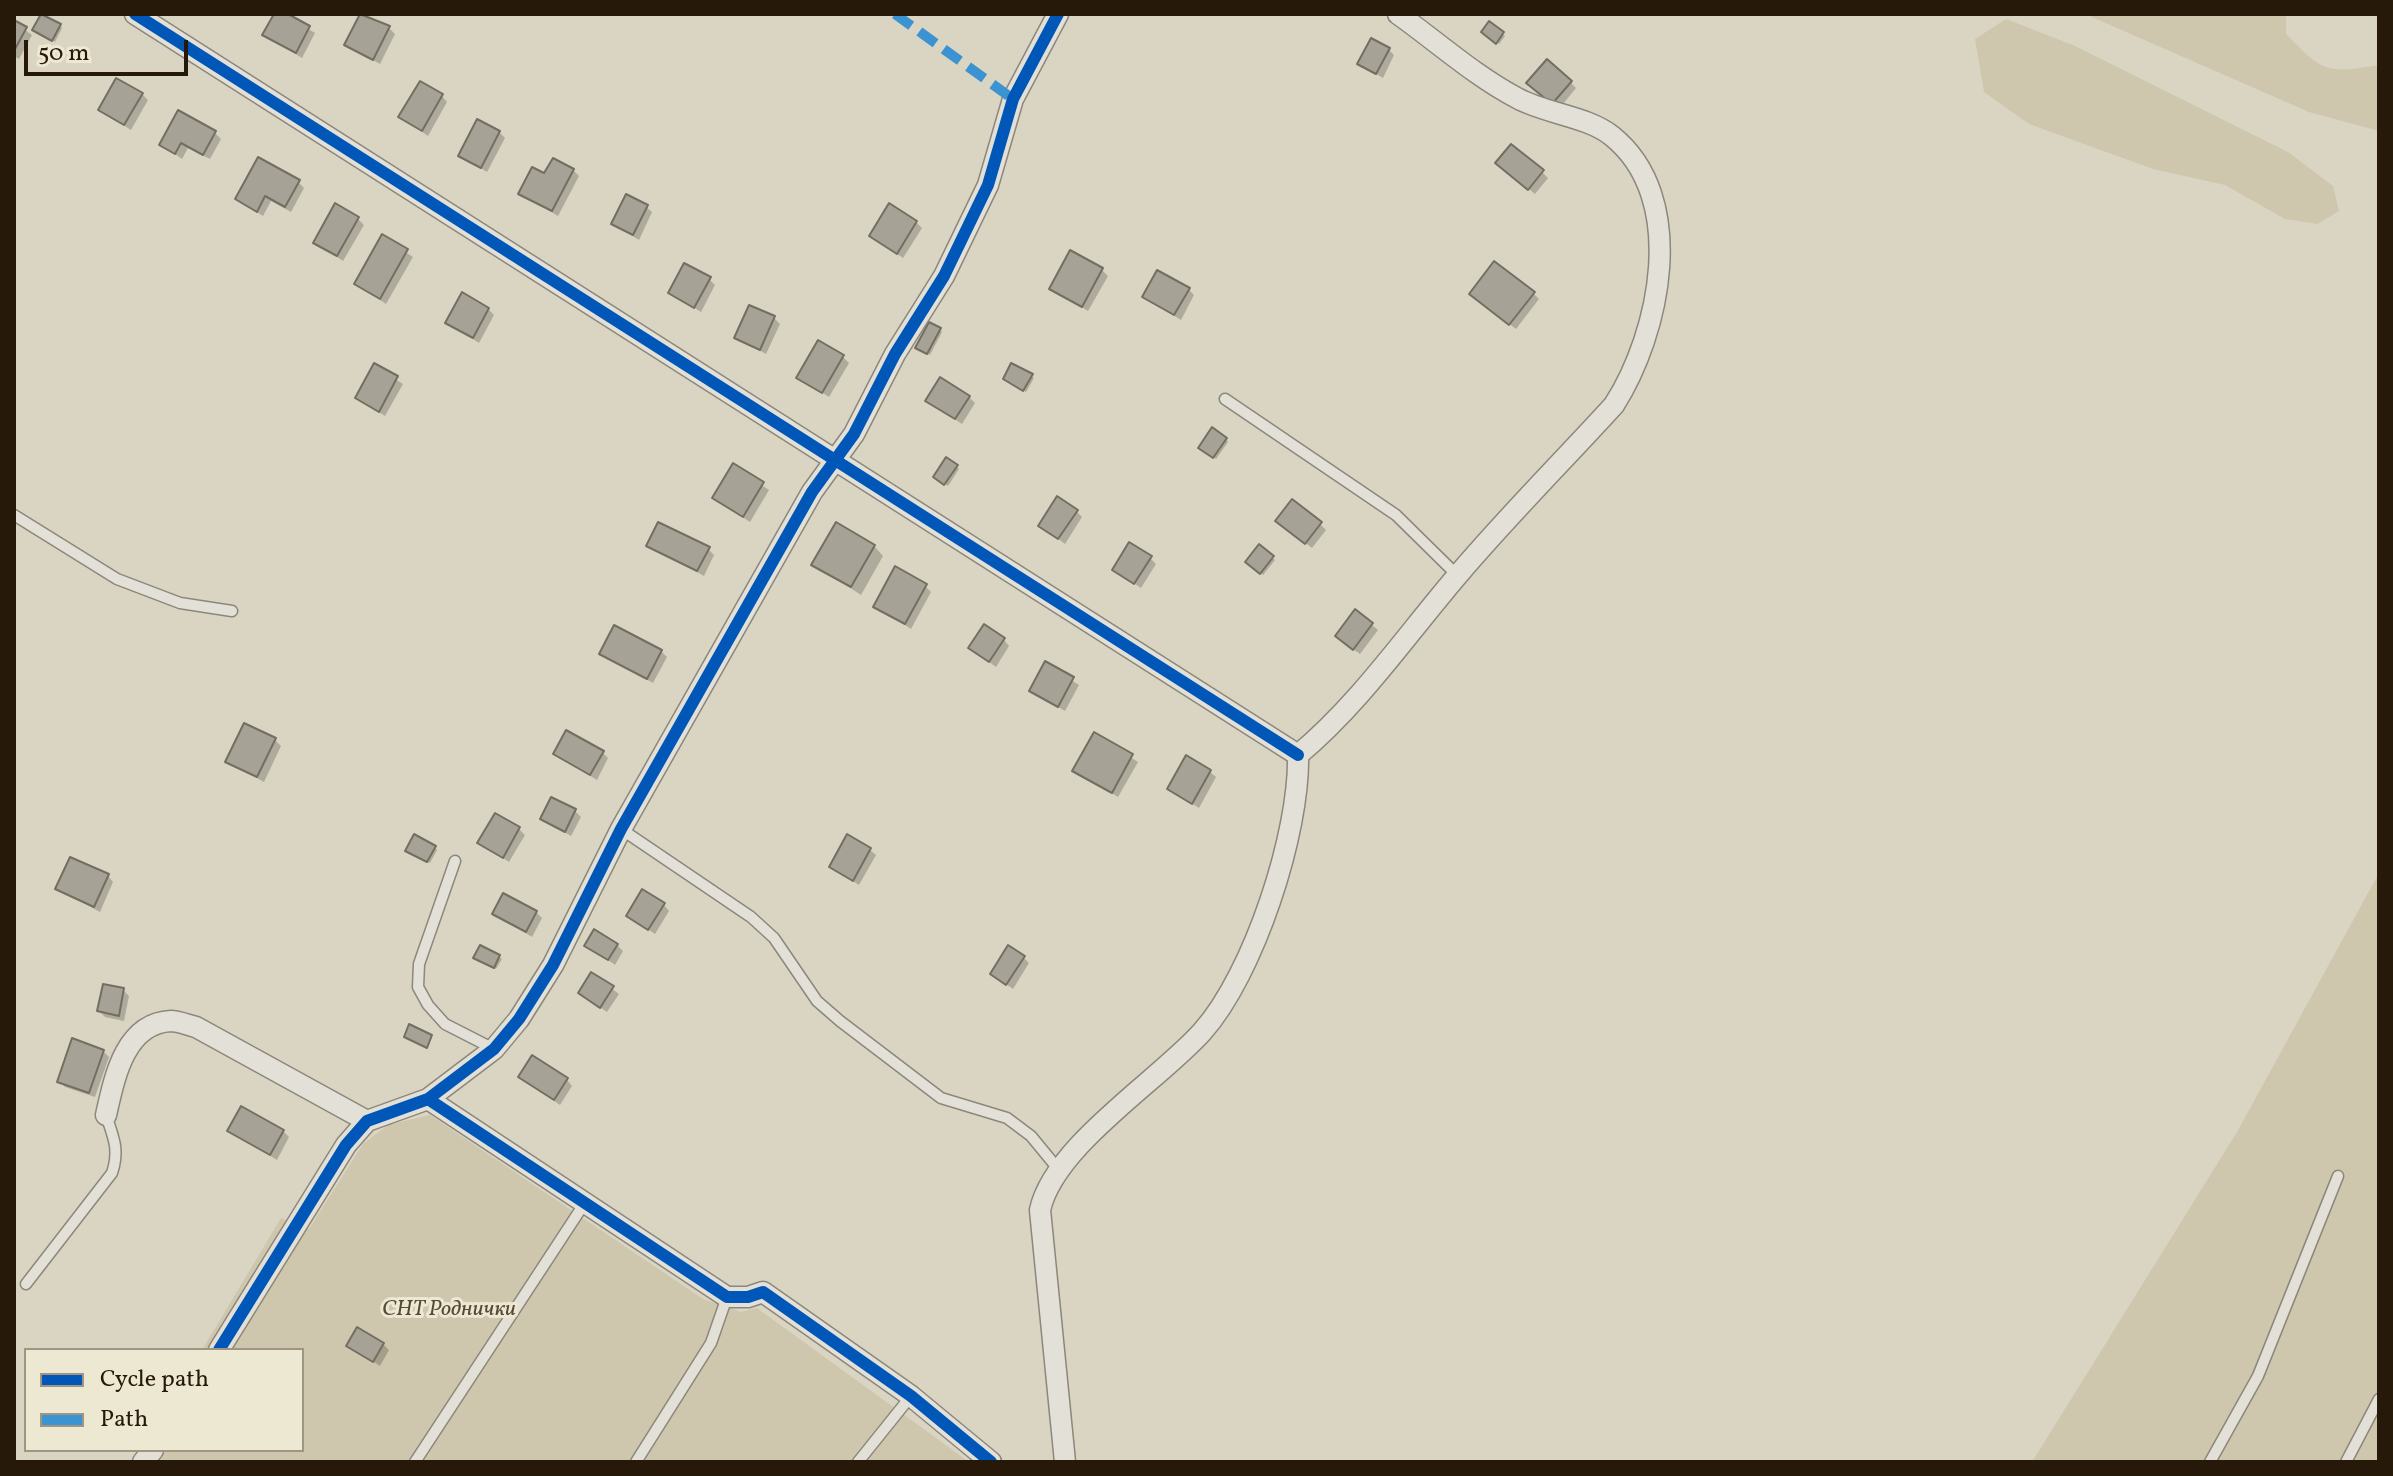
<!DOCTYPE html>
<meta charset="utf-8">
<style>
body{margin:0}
#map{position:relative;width:2393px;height:1476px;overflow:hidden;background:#dad5c3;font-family:Vollkorn,serif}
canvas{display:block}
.frame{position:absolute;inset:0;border:16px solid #27190a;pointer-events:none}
.legend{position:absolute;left:24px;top:1348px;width:280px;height:104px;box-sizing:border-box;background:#ede8d2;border:2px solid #9e9582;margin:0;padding:10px 14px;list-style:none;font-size:24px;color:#27190a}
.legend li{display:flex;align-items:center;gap:16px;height:40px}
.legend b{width:40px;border:2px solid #9e9582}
.scale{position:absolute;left:24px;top:40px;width:164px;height:36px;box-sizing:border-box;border:4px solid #27190a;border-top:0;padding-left:10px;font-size:24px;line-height:28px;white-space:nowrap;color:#27190a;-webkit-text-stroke:6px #ede8d2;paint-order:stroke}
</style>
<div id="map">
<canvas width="2393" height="1476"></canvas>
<div class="frame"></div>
<ul class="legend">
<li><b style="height:10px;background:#0057b8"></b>Cycle path</li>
<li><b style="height:10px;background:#3b93d2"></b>Path</li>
</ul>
<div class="scale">50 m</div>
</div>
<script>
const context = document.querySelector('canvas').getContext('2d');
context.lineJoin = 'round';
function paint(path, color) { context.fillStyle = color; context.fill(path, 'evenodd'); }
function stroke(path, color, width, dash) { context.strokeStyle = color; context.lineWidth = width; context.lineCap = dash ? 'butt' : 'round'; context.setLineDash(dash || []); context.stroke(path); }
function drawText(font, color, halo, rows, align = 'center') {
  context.font = font + ' Vollkorn,serif'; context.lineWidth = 6; context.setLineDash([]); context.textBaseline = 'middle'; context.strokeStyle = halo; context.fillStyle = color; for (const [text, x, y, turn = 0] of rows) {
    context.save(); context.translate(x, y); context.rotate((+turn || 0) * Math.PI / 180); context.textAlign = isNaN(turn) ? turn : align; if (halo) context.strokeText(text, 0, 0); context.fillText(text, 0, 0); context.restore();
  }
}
const green = new Path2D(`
 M 2085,14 L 2286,14 L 2286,34 C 2323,72 2326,74 2379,65 L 2379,131 L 2309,112 Z
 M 2006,19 L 2075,46 L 2288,152 L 2333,186 L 2339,211 L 2318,224 L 2285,219 L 2225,185 L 2153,169 L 2029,124 L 1984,92 L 1975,39 Z
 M 2379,873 L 2379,1462 L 2032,1462 L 2237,1132 Z
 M 430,1115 L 703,1299 L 741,1312 L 757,1308 L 969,1462 L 130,1462 L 141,1450 L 302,1450 L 302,1350 L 202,1350 L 281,1218 L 309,1229 L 363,1144 L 388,1125 Z`);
const shadow = new Path2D(`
 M 276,14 L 284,14 L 315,33 L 302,58 L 265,35 Z
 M 14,22 L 32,35 L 19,59 L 14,56 Z
 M 1490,24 L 1505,36 L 1499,44 L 1483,32 Z
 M 60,25 L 62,28 L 55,42 L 37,32 Z
 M 389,28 L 395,34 L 380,64 L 347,45 Z
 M 1388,49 L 1394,55 L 1383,78 L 1360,64 Z
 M 1570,82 L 1576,88 L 1559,109 L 1529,83 Z
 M 142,94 L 148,100 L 131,130 L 100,110 Z
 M 442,96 L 447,102 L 428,136 L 401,117 Z
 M 499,132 L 505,138 L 487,172 L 461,156 Z
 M 215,133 L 221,139 L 210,159 L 188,148 L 182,159 L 162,145 Z
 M 1504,169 L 1542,172 L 1548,178 L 1535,194 Z
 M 573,170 L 579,176 L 558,216 L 521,194 Z
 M 298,182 L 304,188 L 291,212 L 271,201 L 263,216 L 237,199 Z
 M 646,207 L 652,212 L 639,240 L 613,224 Z
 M 358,219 L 364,225 L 343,261 L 315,242 Z
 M 916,222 L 922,228 L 903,258 L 871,236 Z
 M 383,237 L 413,257 L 386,304 L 356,284 Z
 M 1102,270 L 1108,276 L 1088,311 L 1051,288 Z
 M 709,279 L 715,285 L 701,312 L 671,293 Z
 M 1188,289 L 1194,295 L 1181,320 L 1144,297 Z
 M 1533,293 L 1539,299 L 1516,329 L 1477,300 Z
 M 488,309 L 494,315 L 479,343 L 448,323 Z
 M 774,318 L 780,324 L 766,354 L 736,337 Z
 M 940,330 L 942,332 L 930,355 L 920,350 Z
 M 843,357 L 849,363 L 829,397 L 798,377 Z
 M 374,366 L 403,384 L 385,416 L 357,398 Z
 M 1031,376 L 1034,378 L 1026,392 L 1007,381 Z
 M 969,397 L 975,403 L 962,424 L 934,406 Z
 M 1226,439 L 1228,442 L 1216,459 L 1203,450 Z
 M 947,460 L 959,469 L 948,486 L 937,479 Z
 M 733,466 L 769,490 L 750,522 L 714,498 Z
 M 1076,511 L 1082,517 L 1065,544 L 1040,525 Z
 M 1320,524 L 1326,530 L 1312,548 L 1284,526 Z
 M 649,545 L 708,549 L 714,555 L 704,576 Z
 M 874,546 L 883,556 L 861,595 L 814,564 Z
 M 1259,547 L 1275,560 L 1263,575 L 1247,562 Z
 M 1150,558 L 1156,564 L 1141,588 L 1114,569 Z
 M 925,586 L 931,592 L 911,629 L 875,606 Z
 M 1372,625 L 1378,630 L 1360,654 L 1343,642 Z
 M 1004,640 L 1009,646 L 996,667 L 970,648 Z
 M 661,651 L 667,657 L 653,683 L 601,653 Z
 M 1046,664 L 1079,685 L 1065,711 L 1031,691 Z
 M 1095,735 L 1138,762 L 1118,797 L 1075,770 Z
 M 275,740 L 281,746 L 264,782 L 228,762 Z
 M 602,752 L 608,758 L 597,780 L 555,754 Z
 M 1210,772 L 1216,777 L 1199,808 L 1169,789 Z
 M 575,811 L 581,817 L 571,836 L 542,819 Z
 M 519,829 L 525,835 L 509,862 L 480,843 Z
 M 435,847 L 437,850 L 430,863 L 410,853 Z
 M 870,850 L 876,855 L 859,885 L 831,867 Z
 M 108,876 L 113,882 L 100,912 L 58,889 Z
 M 664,905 L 669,911 L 655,934 L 628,916 Z
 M 536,912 L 542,918 L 532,937 L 495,914 Z
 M 587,945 L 617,945 L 623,951 L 615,965 Z
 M 499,957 L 502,959 L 496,969 L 478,960 Z
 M 1023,957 L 1029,963 L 1013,989 L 992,974 Z
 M 592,974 L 619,994 L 607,1012 L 586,998 Z
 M 123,990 L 129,996 L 124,1021 L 105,1017 L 99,1011 Z
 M 103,1051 L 109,1057 L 95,1097 L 65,1087 L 59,1081 Z
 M 567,1080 L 572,1086 L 560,1105 L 527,1082 Z
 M 229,1131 L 283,1131 L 289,1137 L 277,1160 Z
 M 383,1344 L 389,1350 L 380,1366 L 348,1345 Z`);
const building = new Path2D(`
 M 41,14 L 61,24 L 52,41 L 32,30 Z
 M 274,14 L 288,14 L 310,26 L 296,53 L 262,35 Z
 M 360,14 L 390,26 L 373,60 L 344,45 Z
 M 14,20 L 27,27 L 14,51 Z
 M 1489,21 L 1504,32 L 1496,44 L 1481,32 Z
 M 1371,38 L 1390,48 L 1376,74 L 1357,64 Z
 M 1547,59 L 1572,81 L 1552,104 L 1526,83 Z
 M 116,78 L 143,93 L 124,125 L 98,110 Z
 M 420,81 L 443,94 L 422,131 L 398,117 Z
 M 178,110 L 216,131 L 203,155 L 181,143 L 175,154 L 159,145 Z
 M 477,119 L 500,131 L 481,168 L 458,156 Z
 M 1511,144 L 1544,170 L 1528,190 L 1495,163 Z
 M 258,157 L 300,180 L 285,207 L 265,196 L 257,212 L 235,199 Z
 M 553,158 L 574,169 L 552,211 L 518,194 L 532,167 L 544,173 Z
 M 626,194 L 648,205 L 633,235 L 611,224 Z
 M 335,203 L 359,217 L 337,256 L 313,243 Z
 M 889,203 L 917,221 L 897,254 L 869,236 Z
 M 382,234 L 408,249 L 380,299 L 354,284 Z
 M 1070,250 L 1103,268 L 1082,307 L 1049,289 Z
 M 1494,261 L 1535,292 L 1509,325 L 1469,294 Z
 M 684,263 L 711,277 L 694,308 L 668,293 Z
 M 1157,270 L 1190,288 L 1174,315 L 1142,297 Z
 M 462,292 L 489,308 L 473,338 L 445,323 Z
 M 749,305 L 775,316 L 760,350 L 734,338 Z
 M 929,322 L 941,328 L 927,354 L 915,348 Z
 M 818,340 L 844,355 L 822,393 L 796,378 Z
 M 374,363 L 398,376 L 379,412 L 355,398 Z
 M 1011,363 L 1033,374 L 1023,391 L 1003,379 Z
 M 940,377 L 970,396 L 955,419 L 925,401 Z
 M 1212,427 L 1227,438 L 1213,458 L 1198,448 Z
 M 946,457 L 958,465 L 944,485 L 933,477 Z
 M 733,463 L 764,482 L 743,517 L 712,498 Z
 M 1057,496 L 1078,510 L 1058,539 L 1038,526 Z
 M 1292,499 L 1322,522 L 1305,544 L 1275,521 Z
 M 658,522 L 710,547 L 697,571 L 646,546 Z
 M 836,522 L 875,545 L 851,587 L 811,565 Z
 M 1129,542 L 1152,556 L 1134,584 L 1112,570 Z
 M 1259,544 L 1274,556 L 1260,574 L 1245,562 Z
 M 895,566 L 927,584 L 905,624 L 873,607 Z
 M 1355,609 L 1373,623 L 1353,650 L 1335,636 Z
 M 984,624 L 1005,638 L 989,662 L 968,648 Z
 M 614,625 L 662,650 L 647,679 L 599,654 Z
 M 1045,661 L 1074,677 L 1058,707 L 1029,691 Z
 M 244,723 L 276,738 L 257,777 L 225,762 Z
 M 566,730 L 604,751 L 590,775 L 553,754 Z
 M 1094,732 L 1133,754 L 1112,793 L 1072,771 Z
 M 1186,755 L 1211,770 L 1192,804 L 1167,789 Z
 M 551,797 L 576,809 L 565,832 L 540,819 Z
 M 495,813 L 520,827 L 503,858 L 477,843 Z
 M 414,834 L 436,846 L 427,862 L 405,851 Z
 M 847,834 L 871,848 L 853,881 L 829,867 Z
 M 70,857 L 109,874 L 94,907 L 55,889 Z
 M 642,889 L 665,903 L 648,930 L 626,916 Z
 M 503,893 L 537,911 L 526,932 L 492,914 Z
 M 594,929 L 618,944 L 608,960 L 584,946 Z
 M 480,945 L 500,955 L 494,968 L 473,958 Z
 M 1008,945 L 1025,956 L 1006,985 L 990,974 Z
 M 591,972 L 614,986 L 600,1008 L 578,993 Z
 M 103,984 L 124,988 L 119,1016 L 97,1011 Z
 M 409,1024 L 432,1035 L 427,1048 L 404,1037 Z
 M 72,1038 L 104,1050 L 89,1093 L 57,1082 Z
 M 532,1055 L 568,1078 L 554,1100 L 518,1077 Z
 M 241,1106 L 284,1130 L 270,1155 L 227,1131 Z
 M 357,1327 L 384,1343 L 373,1362 L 346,1346 Z`);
const service = new Path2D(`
 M 1225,399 L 1396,515 L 1457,575
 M 14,515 L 117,579 L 180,603 L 232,611
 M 621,829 L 751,917 L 774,938 L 817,1001 L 840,1021 L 941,1098 L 1007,1118 L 1031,1136 L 1059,1170
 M 455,861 L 419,964 L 418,987 L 428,1005 L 445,1024 L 494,1049
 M 26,1284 L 112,1173 C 120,1149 113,1137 106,1115
 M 415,1462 L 586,1201
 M 636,1462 L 711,1343 L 727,1297
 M 858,1462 L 911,1396
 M 2210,1462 L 2258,1376 L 2338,1176
 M 2346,1462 L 2379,1399`);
const minor = new Path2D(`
 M 135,14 L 1298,755
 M 1298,755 C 1360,703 1405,637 1457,576 C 1507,517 1562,462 1614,405 C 1660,333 1689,198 1612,136 C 1587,116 1546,114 1517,98 C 1475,76 1436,41 1398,14
 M 428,1099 L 494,1049 L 519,1019 L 553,965 L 621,829 L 812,492 L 854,434 L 895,354 L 944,276 L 988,185 L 1013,99 L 1058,14
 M 106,1115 C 114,1080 124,1023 171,1021 C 178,1021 188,1025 196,1027 L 367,1121
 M 219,1350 L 346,1145 L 367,1121 L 428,1099 L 727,1297 L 748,1297 L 763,1292 L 911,1396 L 991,1462
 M 143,1462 L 153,1450
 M 1065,1462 L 1040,1210 C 1054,1146 1158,1081 1202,1032 C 1254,974 1300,832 1298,755`);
const quiet = new Path2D(`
 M 895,14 L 1013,99`);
const cycleway = new Path2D(`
 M 135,14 L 1298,755
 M 428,1099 L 494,1049 L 519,1019 L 553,965 L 621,829 L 812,492 L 854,434 L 895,354 L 944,276 L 988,185 L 1013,99 L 1058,14
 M 219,1350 L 346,1145 L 367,1121 L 428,1099 L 727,1297 L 748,1297 L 763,1292 L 911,1396 L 991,1462`);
const parkNames = [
 ["СНТ Роднички",449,1311]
];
paint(green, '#cec6ad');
paint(shadow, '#0003');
paint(building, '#a7a296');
stroke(building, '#736e62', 2);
stroke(service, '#8c877b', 13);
stroke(minor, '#8c877b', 23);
stroke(service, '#e2e0d7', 10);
stroke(minor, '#e2e0d7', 20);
stroke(quiet, '#3b93d2', 10, [20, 10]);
stroke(cycleway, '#0057b8', 12);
drawText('italic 22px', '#564936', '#ede8d2', parkNames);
</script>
